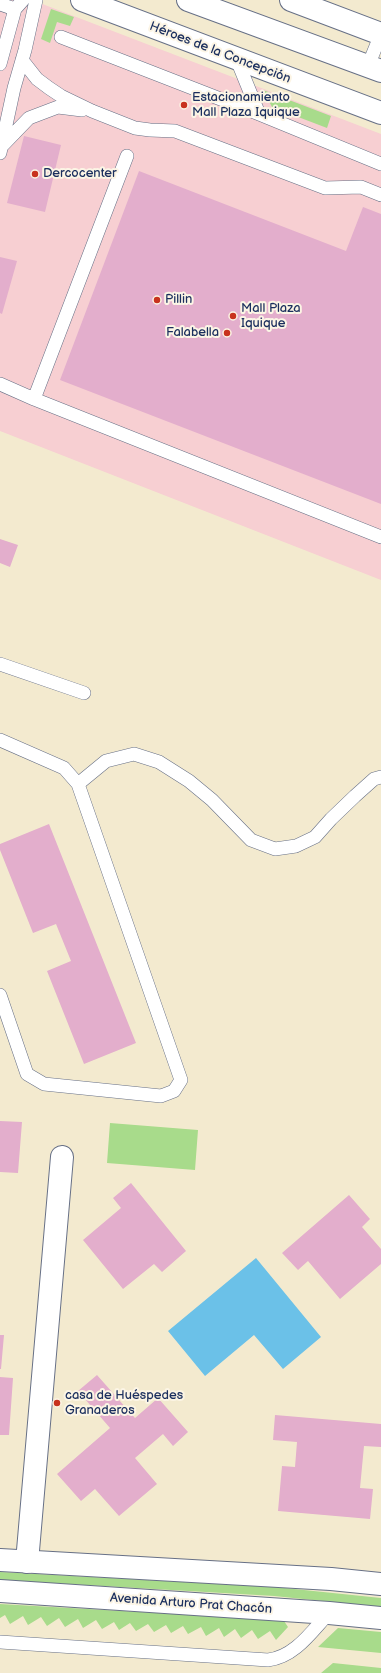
<!DOCTYPE html>
<meta charset="utf-8">
<style>
body{margin:0}
canvas{display:block;background:#f3eacf}
</style>
<canvas width="381" height="1673"></canvas>
<script>
const context = document.querySelector('canvas').getContext('2d');
context.lineJoin = 'round';
function paint(path, color) { context.fillStyle = color; context.fill(path, 'evenodd'); }
function stroke(path, color, width, dash) { context.strokeStyle = color; context.lineWidth = width; context.lineCap = dash ? 'butt' : 'round'; context.setLineDash(dash || []); context.stroke(path); }
function drawText(font, color, halo, rows, align = 'center') {
  context.font = font + ' "Balsamiq Sans",sans-serif'; context.lineWidth = 4; context.setLineDash([]); context.textBaseline = 'middle'; context.strokeStyle = halo; context.fillStyle = color; for (const [text, x, y, turn = 0] of rows) {
    context.save(); context.translate(x, y); context.rotate((+turn || 0) * Math.PI / 180); context.textAlign = isNaN(turn) ? turn : align; if (halo) context.strokeText(text, 0, 0); context.fillText(text, 0, 0); context.restore();
  }
}
const built = new Path2D(`
 M 0,0 L 32,0 L 381,134 L 381,580 L 0,431 Z`);
const green = new Path2D(`
 M 51,9 L 74,17 L 70,26 L 57,22 L 50,43 L 41,39 Z
 M 263,90 L 331,116 L 327,128 L 272,107 Z
 M 110,1123 L 198,1130 L 195,1170 L 107,1163 Z
 M 0,1572 L 275,1587 L 381,1598 L 381,1607 L 274,1596 L 0,1580 Z
 M 0,1604 L 280,1620 L 284,1621 L 288,1627 L 276,1640 L 270,1631 L 258,1639 L 252,1630 L 241,1638 L 235,1629 L 224,1637 L 219,1628 L 206,1636 L 201,1627 L 188,1634 L 183,1626 L 171,1633 L 166,1625 L 154,1632 L 148,1624 L 136,1631 L 130,1623 L 119,1630 L 114,1622 L 102,1629 L 96,1620 L 83,1628 L 78,1619 L 65,1627 L 59,1618 L 47,1626 L 41,1617 L 28,1625 L 23,1616 L 10,1624 L 5,1615 L 0,1618 Z
 M 338,1628 L 381,1632 L 381,1653 L 318,1647 Z
 M 333,1663 L 381,1668 L 381,1673 L 321,1673 Z`);
const water = new Path2D(`
 M 256,1258 L 321,1337 L 283,1369 L 254,1335 L 205,1376 L 168,1331 Z`);
const building = new Path2D(`
 M 24,136 L 61,145 L 45,212 L 7,203 Z
 M 139,171 L 346,251 L 363,207 L 381,214 L 381,504 L 60,380 Z
 M 0,257 L 17,261 L 2,314 L 0,313 Z
 M 0,539 L 18,545 L 10,567 L 0,563 Z
 M 49,824 L 136,1043 L 84,1064 L 47,971 L 71,961 L 56,924 L 33,933 L 0,850 L 0,844 Z
 M 0,1121 L 22,1122 L 18,1173 L 0,1172 Z
 M 131,1183 L 186,1251 L 162,1272 L 154,1264 L 123,1289 L 83,1240 L 121,1208 L 113,1198 Z
 M 349,1195 L 370,1219 L 362,1227 L 381,1249 L 381,1264 L 340,1299 L 308,1261 L 298,1270 L 282,1253 Z
 M 0,1335 L 4,1335 L 1,1369 L 0,1369 Z
 M 97,1375 L 135,1418 L 158,1398 L 188,1432 L 173,1446 L 163,1434 L 135,1458 L 157,1484 L 119,1516 L 95,1489 L 81,1501 L 57,1474 L 110,1428 L 78,1391 Z
 M 0,1377 L 13,1378 L 9,1435 L 0,1435 Z
 M 275,1415 L 381,1424 L 381,1447 L 364,1446 L 360,1488 L 373,1489 L 370,1519 L 278,1511 L 282,1466 L 295,1467 L 297,1442 L 273,1440 Z`);
const service = new Path2D(`
 M 0,4 L 15,9
 M 61,37 L 259,114 L 381,164
 M 22,60 L 37,79 L 49,88 L 61,96 L 92,111 L 135,128 L 150,130 L 175,131 L 325,188 L 361,187 L 381,195
 M 237,60 L 259,114
 M 0,64 L 15,9 L 23,0
 M 368,66 L 381,34
 M 2,146 L 29,118 L 58,107 L 82,110
 M 0,153 L 14,88 L 25,50 L 36,0
 M 0,384 L 34,399 L 381,537
 M 34,399 L 127,156
 M 0,664 L 84,693
 M 0,740 L 64,768 L 78,784 L 181,1080 L 174,1091 L 161,1096 L 44,1084 L 27,1074 L 0,995
 M 78,784 L 106,761 L 134,754 L 159,762 L 189,781 L 212,800 L 251,840 L 275,849 L 296,846 L 315,837 L 331,819 L 355,796 L 374,779 L 381,777
 M 0,1642 L 268,1660 C 295,1657 312,1631 329,1613`);
const minor = new Path2D(`
 M 291,0 L 381,34
 M 27,1562 L 62,1157`);
const secondary = new Path2D(`
 M 82,0 L 381,113
 M 188,0 L 381,71`);
const primary = new Path2D(`
 M 0,1560 L 331,1579 L 381,1584
 M 0,1591 L 329,1613 L 381,1618`);
const markers = [
 [184,105,4,"#c8321e"],
 [35,174,4,"#c8321e"],
 [157,300,4,"#c8321e"],
 [233,316,4,"#c8321e"],
 [227,333,4,"#c8321e"],
 [57,1403,4,"#c8321e"]
];
const streetNames = [
 ["Héroes de la Concepción",220,53,21],
 ["Avenida Arturo Prat Chacón",191,1604,4]
];
const poiNames = [
 ["Estacionamiento",192,98],
 ["Mall Plaza Iquique",192,113],
 ["Dercocenter",43,174],
 ["Pillin",165,300],
 ["Mall Plaza",241,309],
 ["Iquique",241,324],
 ["Falabella",219,333,"right"],
 ["casa de Huéspedes",65,1396],
 ["Granaderos",65,1411]
];
paint(built, '#f7cfd2');
paint(green, '#a8db8b');
paint(water, '#6bc1e8');
paint(building, '#e3aecc');
stroke(service, '#677086', 14);
stroke(minor, '#677086', 24);
stroke(secondary, '#677086', 24);
stroke(primary, '#677086', 24);
stroke(service, '#fff', 13);
stroke(minor, '#fff', 22);
stroke(secondary, '#fff', 22);
stroke(primary, '#fff', 22);
for (const [x, y, r, color] of markers) { const dot = new Path2D(); dot.arc(x, y, r, 0, 2 * Math.PI); context.fillStyle = color; context.fill(dot); stroke(dot, '#fcf5e5', 1.5); }
drawText('13px', '#1b2f5e', '#fcf5e5', streetNames);
drawText('13px', '#1b2f5e', '#fcf5e5', poiNames, 'left');
</script>
